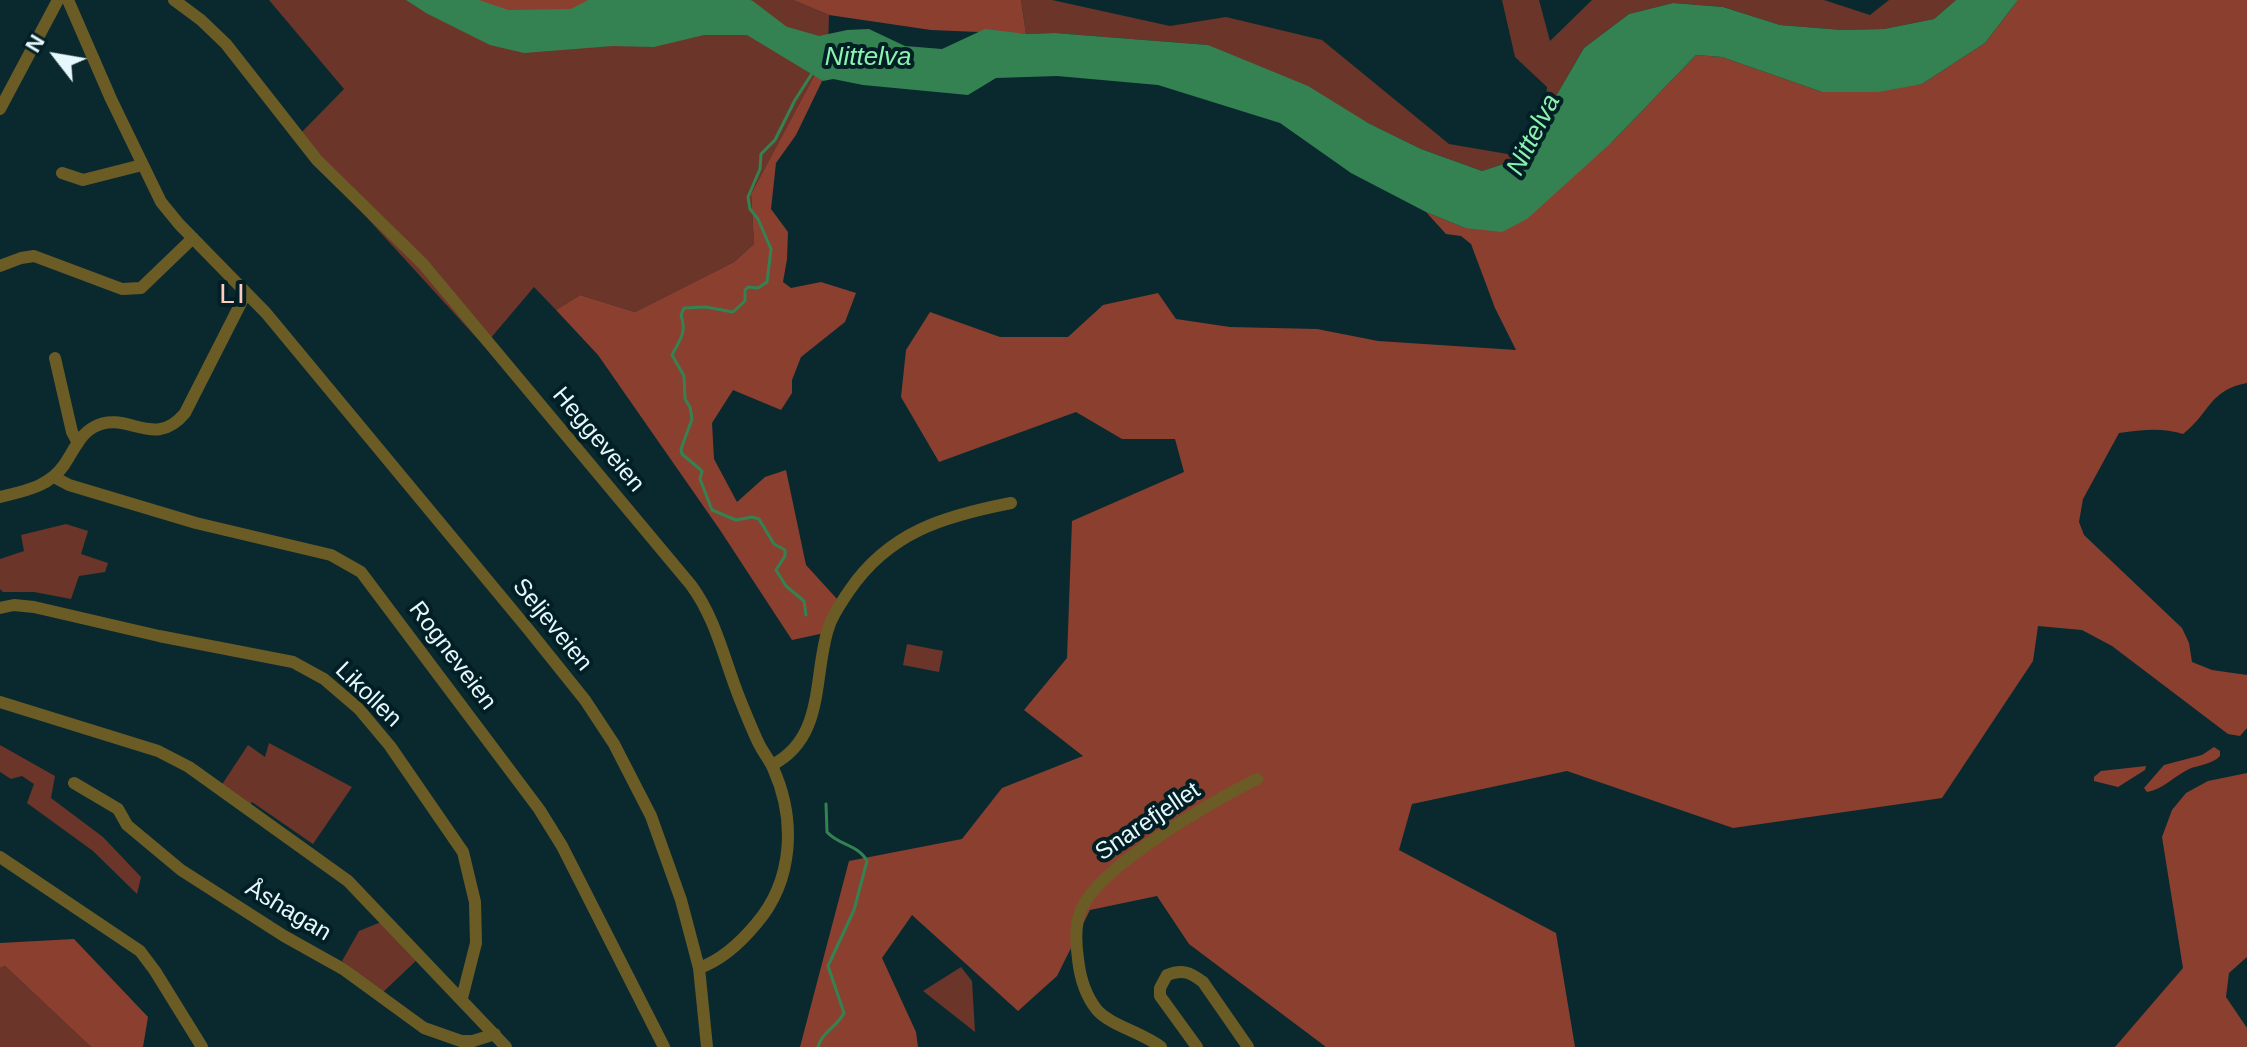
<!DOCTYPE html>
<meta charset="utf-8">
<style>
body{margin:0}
#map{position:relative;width:2247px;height:1047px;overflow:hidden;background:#0a292f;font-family:Helvetica,sans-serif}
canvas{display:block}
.north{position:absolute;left:16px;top:16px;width:80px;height:80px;-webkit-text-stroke:6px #011f25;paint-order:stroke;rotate:301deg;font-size:22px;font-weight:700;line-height:32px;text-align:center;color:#e7f8fc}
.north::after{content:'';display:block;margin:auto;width:28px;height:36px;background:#e7f8fc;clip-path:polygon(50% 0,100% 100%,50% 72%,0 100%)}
</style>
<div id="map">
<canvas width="2247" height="1047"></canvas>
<div class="north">N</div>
</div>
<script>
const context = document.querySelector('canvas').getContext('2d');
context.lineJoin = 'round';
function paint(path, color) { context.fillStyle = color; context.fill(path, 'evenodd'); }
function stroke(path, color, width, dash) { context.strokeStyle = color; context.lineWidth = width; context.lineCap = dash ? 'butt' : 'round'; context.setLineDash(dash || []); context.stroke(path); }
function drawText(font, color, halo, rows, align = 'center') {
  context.font = font + ' Helvetica,sans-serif'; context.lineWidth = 8; context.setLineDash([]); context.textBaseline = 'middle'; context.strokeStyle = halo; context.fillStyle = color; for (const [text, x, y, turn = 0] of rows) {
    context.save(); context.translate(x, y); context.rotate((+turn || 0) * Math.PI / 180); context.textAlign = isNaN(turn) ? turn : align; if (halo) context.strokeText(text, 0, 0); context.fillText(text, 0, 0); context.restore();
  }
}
const green = new Path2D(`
 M 269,0 L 793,0 L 829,15 L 828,50 L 751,194 L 754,244 L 734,262 L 635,312 L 580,295 L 556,310 L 534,287 L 484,346 L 295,139 L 344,89 Z
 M 1021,0 L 1052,0 L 1170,26 L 1226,17 L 1322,40 L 1449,144 L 1525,157 L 1482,171 L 1421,149 L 1208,45 L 1055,33 L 1026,34 Z
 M 1502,0 L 1539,0 L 1550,41 L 1592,0 L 1824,0 L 1870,15 L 1889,0 L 1956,0 L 1934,19 L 1884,29 L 1842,30 L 1780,25 L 1723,7 L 1673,3 L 1629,14 L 1584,48 L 1545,115 L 1547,87 L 1515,57 Z
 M 66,524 L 88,531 L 81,554 L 108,563 L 105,572 L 79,576 L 71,599 L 34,592 L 3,592 L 0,589 L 0,559 L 24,551 L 21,535 Z
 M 907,644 L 943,651 L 939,672 L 903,665 Z
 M 269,743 L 352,787 L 313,844 L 252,802 L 250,805 L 221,786 L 248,745 L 265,757 Z
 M 0,745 L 55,776 L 51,798 L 103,837 L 141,877 L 137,894 L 93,851 L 27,803 L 34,784 L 22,776 L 11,779 L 0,772 Z
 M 386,920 L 420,957 L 382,993 L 342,961 L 359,931 Z
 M 5,966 L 91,1047 L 0,1047 L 0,968 Z
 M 961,967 L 972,981 L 975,1032 L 923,991 Z`);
const forest = new Path2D(`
 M 468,0 L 680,0 L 524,21 Z
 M 793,0 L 1021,0 L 1026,34 L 931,30 L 829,15 Z
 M 2018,0 L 2247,0 L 2247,383 C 2209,390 2210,413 2183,434 C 2161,427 2142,430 2119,433 L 2083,499 L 2079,522 L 2084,535 L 2182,628 L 2189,643 L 2192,662 L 2212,670 L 2247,675 L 2247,728 L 2240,736 L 2228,734 L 2112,646 L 2082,630 L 2038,626 L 2033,661 L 1942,798 L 1733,828 L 1567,771 L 1412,804 L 1399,850 L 1556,933 L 1575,1047 L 1326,1047 L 1189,944 L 1157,896 L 1090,910 L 1057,976 L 1018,1011 L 912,915 L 882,958 L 916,1032 L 918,1047 L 800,1047 L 849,861 L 962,839 L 1002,788 L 1083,756 L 1024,710 L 1067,658 L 1072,521 L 1184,472 L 1175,439 L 1122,439 L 1076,412 L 939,462 L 901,397 L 906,350 L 930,312 L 1000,337 L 1068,337 L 1103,305 L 1158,293 L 1176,319 L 1230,327 L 1317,329 L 1378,341 L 1516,350 L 1495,308 L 1471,244 L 1461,236 L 1446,234 L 1426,212 L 1465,228 L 1612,142 L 1696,55 L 1722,57 L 1822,92 L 1922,84 L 1985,43 Z
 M 828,50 L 825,75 L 796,135 L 776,163 L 771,209 L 788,232 L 787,259 L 783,282 L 791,288 L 821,282 L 856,293 L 845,322 L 801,357 L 792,380 L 792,393 L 781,410 L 733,390 L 712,423 L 714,459 L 737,502 L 765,477 L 786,470 L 806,565 L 837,599 L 834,631 L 792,640 L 720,530 L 598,355 L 556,310 L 580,295 L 635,312 L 734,262 L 754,244 L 751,194 Z
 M 2214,747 L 2220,751 L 2220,756 C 2213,764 2199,765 2189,769 C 2174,776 2164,789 2147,792 L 2144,788 L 2164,765 L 2202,755 Z
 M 2146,766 L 2145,770 L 2118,787 L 2094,781 L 2094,777 L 2101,771 Z
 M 2247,773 L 2247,957 L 2229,973 L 2226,997 L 2247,1028 L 2247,1047 L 2115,1047 L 2183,968 L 2162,837 L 2172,810 L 2186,793 L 2208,781 Z
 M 74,939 L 148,1017 L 143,1047 L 91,1047 L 5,966 L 0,968 L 0,943 Z`);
const water = new Path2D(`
 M 406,0 L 479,0 L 508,10 L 571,9 L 588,0 L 728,0 L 760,19 L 819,36 L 847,30 L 869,29 L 905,46 L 942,49 L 985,29 L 1026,34 L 1055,33 L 1208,45 L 1308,86 L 1368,123 L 1421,149 L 1482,171 L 1525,157 L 1545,115 L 1584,48 L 1629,14 L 1673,3 L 1723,7 L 1780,25 L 1842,30 L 1884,29 L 1934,19 L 1956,0 L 2018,0 L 1985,43 L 1922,84 L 1878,92 L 1822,92 L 1722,57 L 1696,55 L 1612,142 L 1527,219 L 1502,232 L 1465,228 L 1426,212 L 1351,173 L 1280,123 L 1158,85 L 1057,76 L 996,78 L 968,95 L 863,85 L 833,79 L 823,81 L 747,35 L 704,35 L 654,47 L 613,46 L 524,53 L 490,45 L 426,13 Z`);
const stream = new Path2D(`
 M 806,615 L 804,601 L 786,586 L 776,570 L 785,556 L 785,550 L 774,544 L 759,519 L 752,517 L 736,520 L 712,510 L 700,479 L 702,471 L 682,454 L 681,449 L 692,419 L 690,407 L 685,399 L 684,376 L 672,355 C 680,339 687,333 681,315 L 684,308 L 706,307 L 733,312 L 745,301 L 745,290 L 748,287 L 758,288 L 767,282 L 771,249 L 758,219 L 750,209 L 748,197 L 760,169 L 761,154 L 775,140 L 795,100 L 813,72
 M 818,1047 C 821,1033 837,1027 844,1013 L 828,966 L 854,910 L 867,861 C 859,845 838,845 827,832 L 826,804`);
const river = new Path2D(`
 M 714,0 L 749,8 L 783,34`);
const minor = new Path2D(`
 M 68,0 L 111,99 L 161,202 L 179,224 L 266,313 L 528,629 L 585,700 L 614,744 L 651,816 L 681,900 L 699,968 L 707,1047
 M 174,0 L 201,20 L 226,44 L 317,160 L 423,264 L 691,585 C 716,619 724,659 739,697 C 745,712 751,727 758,742 C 762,751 769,759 773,768 C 796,819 794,880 756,924 C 741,942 722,960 699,968
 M 0,109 L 58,0
 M 62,173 L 83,180 L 142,165
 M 0,266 L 21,258 L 34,256 L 122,289 L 141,288 L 193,238
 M 55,358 L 72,432 L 78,443
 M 54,477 L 69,485 L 196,523 L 331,555 L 361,572 L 539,809 L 562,846 L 664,1047
 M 0,497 C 24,491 49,487 64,465 C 73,452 80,434 94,427 C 127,409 154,451 185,413 L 246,293
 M 0,608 L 14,605 L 34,607 L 159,636 L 293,662 L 324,679 L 359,709 L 390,746 L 463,852 L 475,902 L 476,943 L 462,998
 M 0,702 L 158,751 L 189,767 L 348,881 L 506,1047
 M 772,765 C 825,738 813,678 828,629 C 832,615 841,603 849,591 C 889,532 944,516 1011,503
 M 74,783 L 118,809 L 127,825 L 181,870 L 284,936 L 343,969 L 424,1028 L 461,1041 L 473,1041 L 495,1034
 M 0,857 L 140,951 L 155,971 L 202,1047
 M 1161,1047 C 1143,1033 1110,1025 1097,1010 C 1085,995 1080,978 1078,959 C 1076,945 1075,924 1081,910 C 1099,866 1213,801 1257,779
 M 1197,1047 L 1160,996 L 1160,988 L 1167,975 C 1182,969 1190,972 1203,982 L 1248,1047`);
const streetNames = [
 ["Heggeveien",598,440,50],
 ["Seljeveien",552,625,51],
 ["Rogneveien",452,656,53],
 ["Likollen",368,695,44],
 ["Snarefjellet",1148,822,-34],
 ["Åshagan",288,911,31]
];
const waterNames = [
 ["Nittelva",868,58],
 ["Nittelva",1534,135,-63]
];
const quarterNames = [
 ["LI",233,295]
];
paint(green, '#6b3529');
paint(forest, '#8b3f2f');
paint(water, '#348252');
stroke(stream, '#348252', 3);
stroke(river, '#348252', 16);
stroke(minor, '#6b5c26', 12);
drawText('24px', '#e7f8fc', '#011f25', streetNames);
drawText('italic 26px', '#8cf3ae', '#011f25', waterNames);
context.letterSpacing = '2px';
drawText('28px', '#ffccc0', '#011f25', quarterNames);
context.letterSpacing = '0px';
</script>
